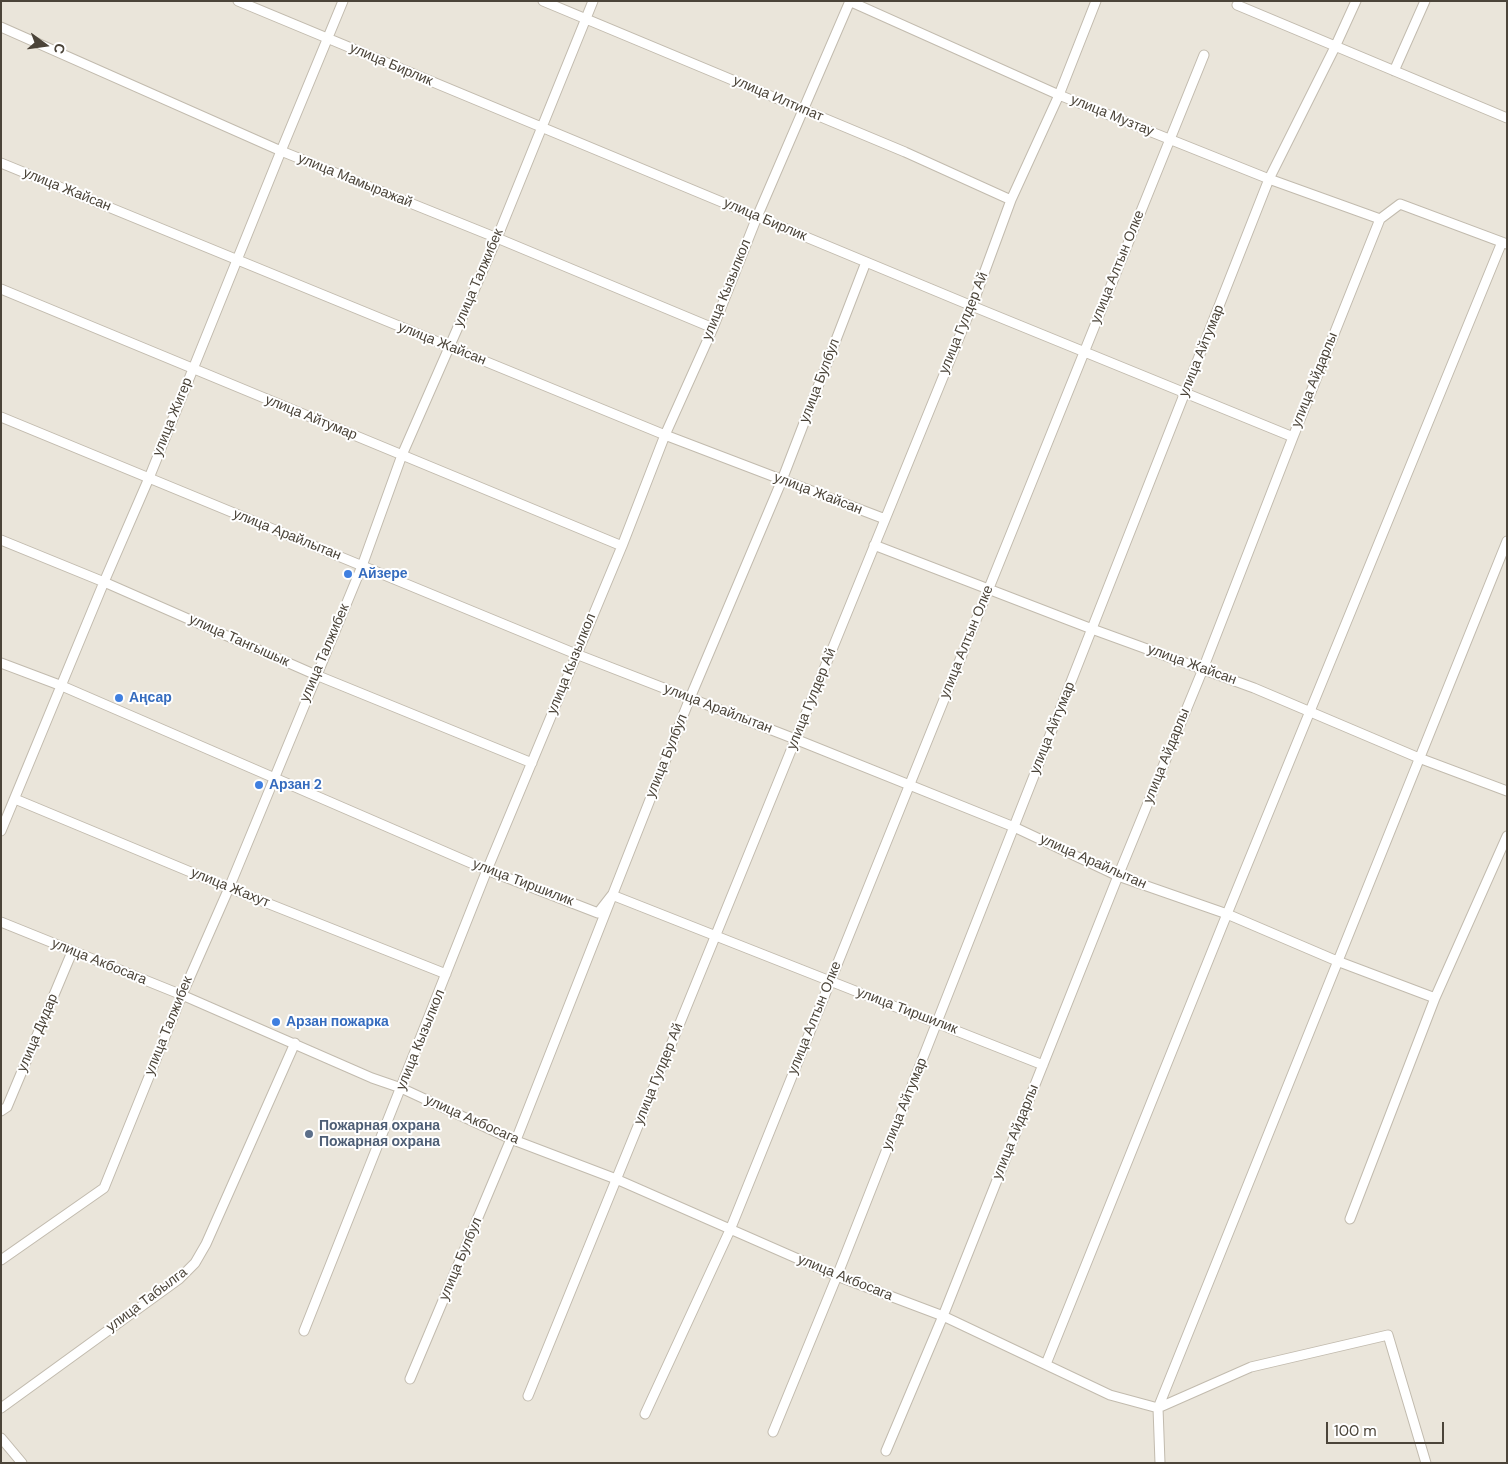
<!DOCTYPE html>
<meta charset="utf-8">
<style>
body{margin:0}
#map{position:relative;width:1508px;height:1464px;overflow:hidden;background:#f6f3ec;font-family:"DM Sans",sans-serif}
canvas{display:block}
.frame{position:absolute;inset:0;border:2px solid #4b4439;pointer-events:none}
.north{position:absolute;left:20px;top:20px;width:50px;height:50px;-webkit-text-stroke:4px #fff;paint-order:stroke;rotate:104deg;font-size:14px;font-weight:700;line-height:20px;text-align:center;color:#4b4439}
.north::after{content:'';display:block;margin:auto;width:18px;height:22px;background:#4b4439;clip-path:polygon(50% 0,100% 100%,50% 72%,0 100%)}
.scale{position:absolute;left:1326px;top:1422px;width:118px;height:22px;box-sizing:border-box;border:2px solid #4b4439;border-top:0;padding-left:6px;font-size:15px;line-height:18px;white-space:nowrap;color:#4b4439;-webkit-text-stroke:4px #fff;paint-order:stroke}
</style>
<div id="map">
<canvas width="1508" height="1464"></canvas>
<div class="frame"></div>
<div class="north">С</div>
<div class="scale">100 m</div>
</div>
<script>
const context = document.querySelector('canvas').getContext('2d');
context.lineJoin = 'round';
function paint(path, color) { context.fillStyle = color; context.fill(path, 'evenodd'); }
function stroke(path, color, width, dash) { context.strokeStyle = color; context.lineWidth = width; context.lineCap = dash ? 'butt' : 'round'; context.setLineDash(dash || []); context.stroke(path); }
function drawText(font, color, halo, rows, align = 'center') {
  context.font = font + ' "DM Sans",sans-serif'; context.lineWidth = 4; context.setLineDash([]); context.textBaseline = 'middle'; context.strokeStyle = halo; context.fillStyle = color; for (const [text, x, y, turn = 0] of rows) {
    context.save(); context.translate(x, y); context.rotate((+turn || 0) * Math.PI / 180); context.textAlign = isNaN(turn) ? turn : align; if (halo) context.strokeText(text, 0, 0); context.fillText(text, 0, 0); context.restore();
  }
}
const residential = new Path2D(`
 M 1,1 L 1507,1 L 1507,1463 L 1,1463 Z`);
const minor = new Path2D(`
 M 238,1 L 972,306 L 1293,437
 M 543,1 L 905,152 L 1011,200
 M 849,1 L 1059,95 L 1269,179 L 1380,219
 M 1237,5 L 1507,118
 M 1,27 L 281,151 L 497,238 L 713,328
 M 1394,71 L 1425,1
 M 1,163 L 665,435 L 885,519
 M 1,289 L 622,546
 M 1,417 L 576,654 L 795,739 L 1014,827 L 1118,876 L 1227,914 L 1337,961 L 1435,998
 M 1,540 L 104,582 L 316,675 L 532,763
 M 874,545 L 1092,629 L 1254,688 L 1419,758 L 1507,791
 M 1,663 L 62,686 L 487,870 L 598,913 L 612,895 L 1043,1065
 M 15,799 L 229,888 L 446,974
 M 1,831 L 104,582 L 149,478 L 281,151 L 343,1
 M 1,922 L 182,995 L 372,1078 L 401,1088 L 511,1139 L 616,1179 L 837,1276 L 943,1316 L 1110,1395 L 1158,1408 L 1251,1367 L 1388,1335 L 1426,1463
 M 1,1111 L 7,1107 L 72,952
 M 516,1140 L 690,698 L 782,480 L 866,262
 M 1350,1219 L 1435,998 L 1507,836
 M 1,1260 L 104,1188 L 182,995 L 229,888 L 362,566 L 402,455 L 497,238 L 593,1
 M 304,1331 L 487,870 L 622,546 L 665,435 L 713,328 L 757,217 L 850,1
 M 1046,1364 L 1227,914 L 1502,242
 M 410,1379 L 511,1139
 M 528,1396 L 972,306 L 1011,200 L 1059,95 L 1096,1
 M 1,1408 L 179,1279 L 195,1263 L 206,1244 L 295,1043
 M 645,1414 L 730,1230 L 1204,55
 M 773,1432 L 837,1276 L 1269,179 L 1335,47 L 1356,1
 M 1,1438 L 22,1463
 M 886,1451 L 943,1316 L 1118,876 L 1203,669 L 1293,437 L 1380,219 L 1400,204 L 1507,244
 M 1160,1463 L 1158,1408 L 1507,541`);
const markers = [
 [348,574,5,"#3f7fe0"],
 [119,698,5,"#3f7fe0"],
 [259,785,5,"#3f7fe0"],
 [276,1022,5,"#3f7fe0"],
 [309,1134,5,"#5c6f8a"]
];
const streetNames = [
 ["улица Бирлик",391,65,23],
 ["улица Илтипат",778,99,23],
 ["улица Музтау",1112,116,22],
 ["улица Мамыражай",355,181,22],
 ["улица Жайсан",67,190,22],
 ["улица Бирлик",765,220,23],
 ["улица Алтын Олке",1118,267,-68],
 ["улица Талжибек",479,278,-67],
 ["улица Кызылкол",727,290,-68],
 ["улица Гулдер Ай",964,323,-68],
 ["улица Жайсан",442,344,22],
 ["улица Айтумар",1202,351,-68],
 ["улица Айдарлы",1315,380,-68],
 ["улица Булбул",820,381,-69],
 ["улица Жигер",173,417,-68],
 ["улица Айтумар",311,418,22],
 ["улица Жайсан",818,494,21],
 ["улица Арайлытан",287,535,22],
 ["улица Тангышык",239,641,24],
 ["улица Алтын Олке",967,642,-68],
 ["улица Талжибек",325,653,-67],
 ["улица Кызылкол",572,664,-68],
 ["улица Жайсан",1192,665,20],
 ["улица Гулдер Ай",812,699,-68],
 ["улица Арайлытан",718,709,21],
 ["улица Айтумар",1053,728,-68],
 ["улица Булбул",667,756,-68],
 ["улица Айдарлы",1167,756,-68],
 ["улица Арайлытан",1093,862,24],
 ["улица Тиршилик",523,883,21],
 ["улица Жахут",230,888,22],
 ["улица Акбосага",99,962,22],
 ["улица Тиршилик",907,1011,21],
 ["улица Алтын Олке",815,1018,-68],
 ["улица Талжибек",169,1026,-68],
 ["улица Дидар",38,1033,-67],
 ["улица Кызылкол",421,1040,-68],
 ["улица Гулдер Ай",659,1074,-68],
 ["улица Айтумар",905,1104,-68],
 ["улица Акбосага",472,1120,24],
 ["улица Айдарлы",1016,1132,-68],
 ["улица Булбул",461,1259,-67],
 ["улица Акбосага",845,1278,22],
 ["улица Табылга",147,1300,-37]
];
const shopNames = [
 ["Айзере",358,574],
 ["Аңсар",129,698],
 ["Арзан 2",269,785],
 ["Арзан пожарка",286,1022]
];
const serviceNames = [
 ["Пожарная охрана",319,1126],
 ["Пожарная охрана",319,1142]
];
paint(residential, '#eae5da');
stroke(minor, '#c2bbae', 11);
stroke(minor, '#fff', 9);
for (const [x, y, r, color] of markers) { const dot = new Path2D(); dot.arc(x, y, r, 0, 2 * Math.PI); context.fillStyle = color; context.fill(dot); stroke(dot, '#fff', 2); }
drawText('14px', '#4b4439', '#fff', streetNames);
drawText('bold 14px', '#366cbe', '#fff', shopNames, 'left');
drawText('bold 14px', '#4e5e75', '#fff', serviceNames, 'left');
</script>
